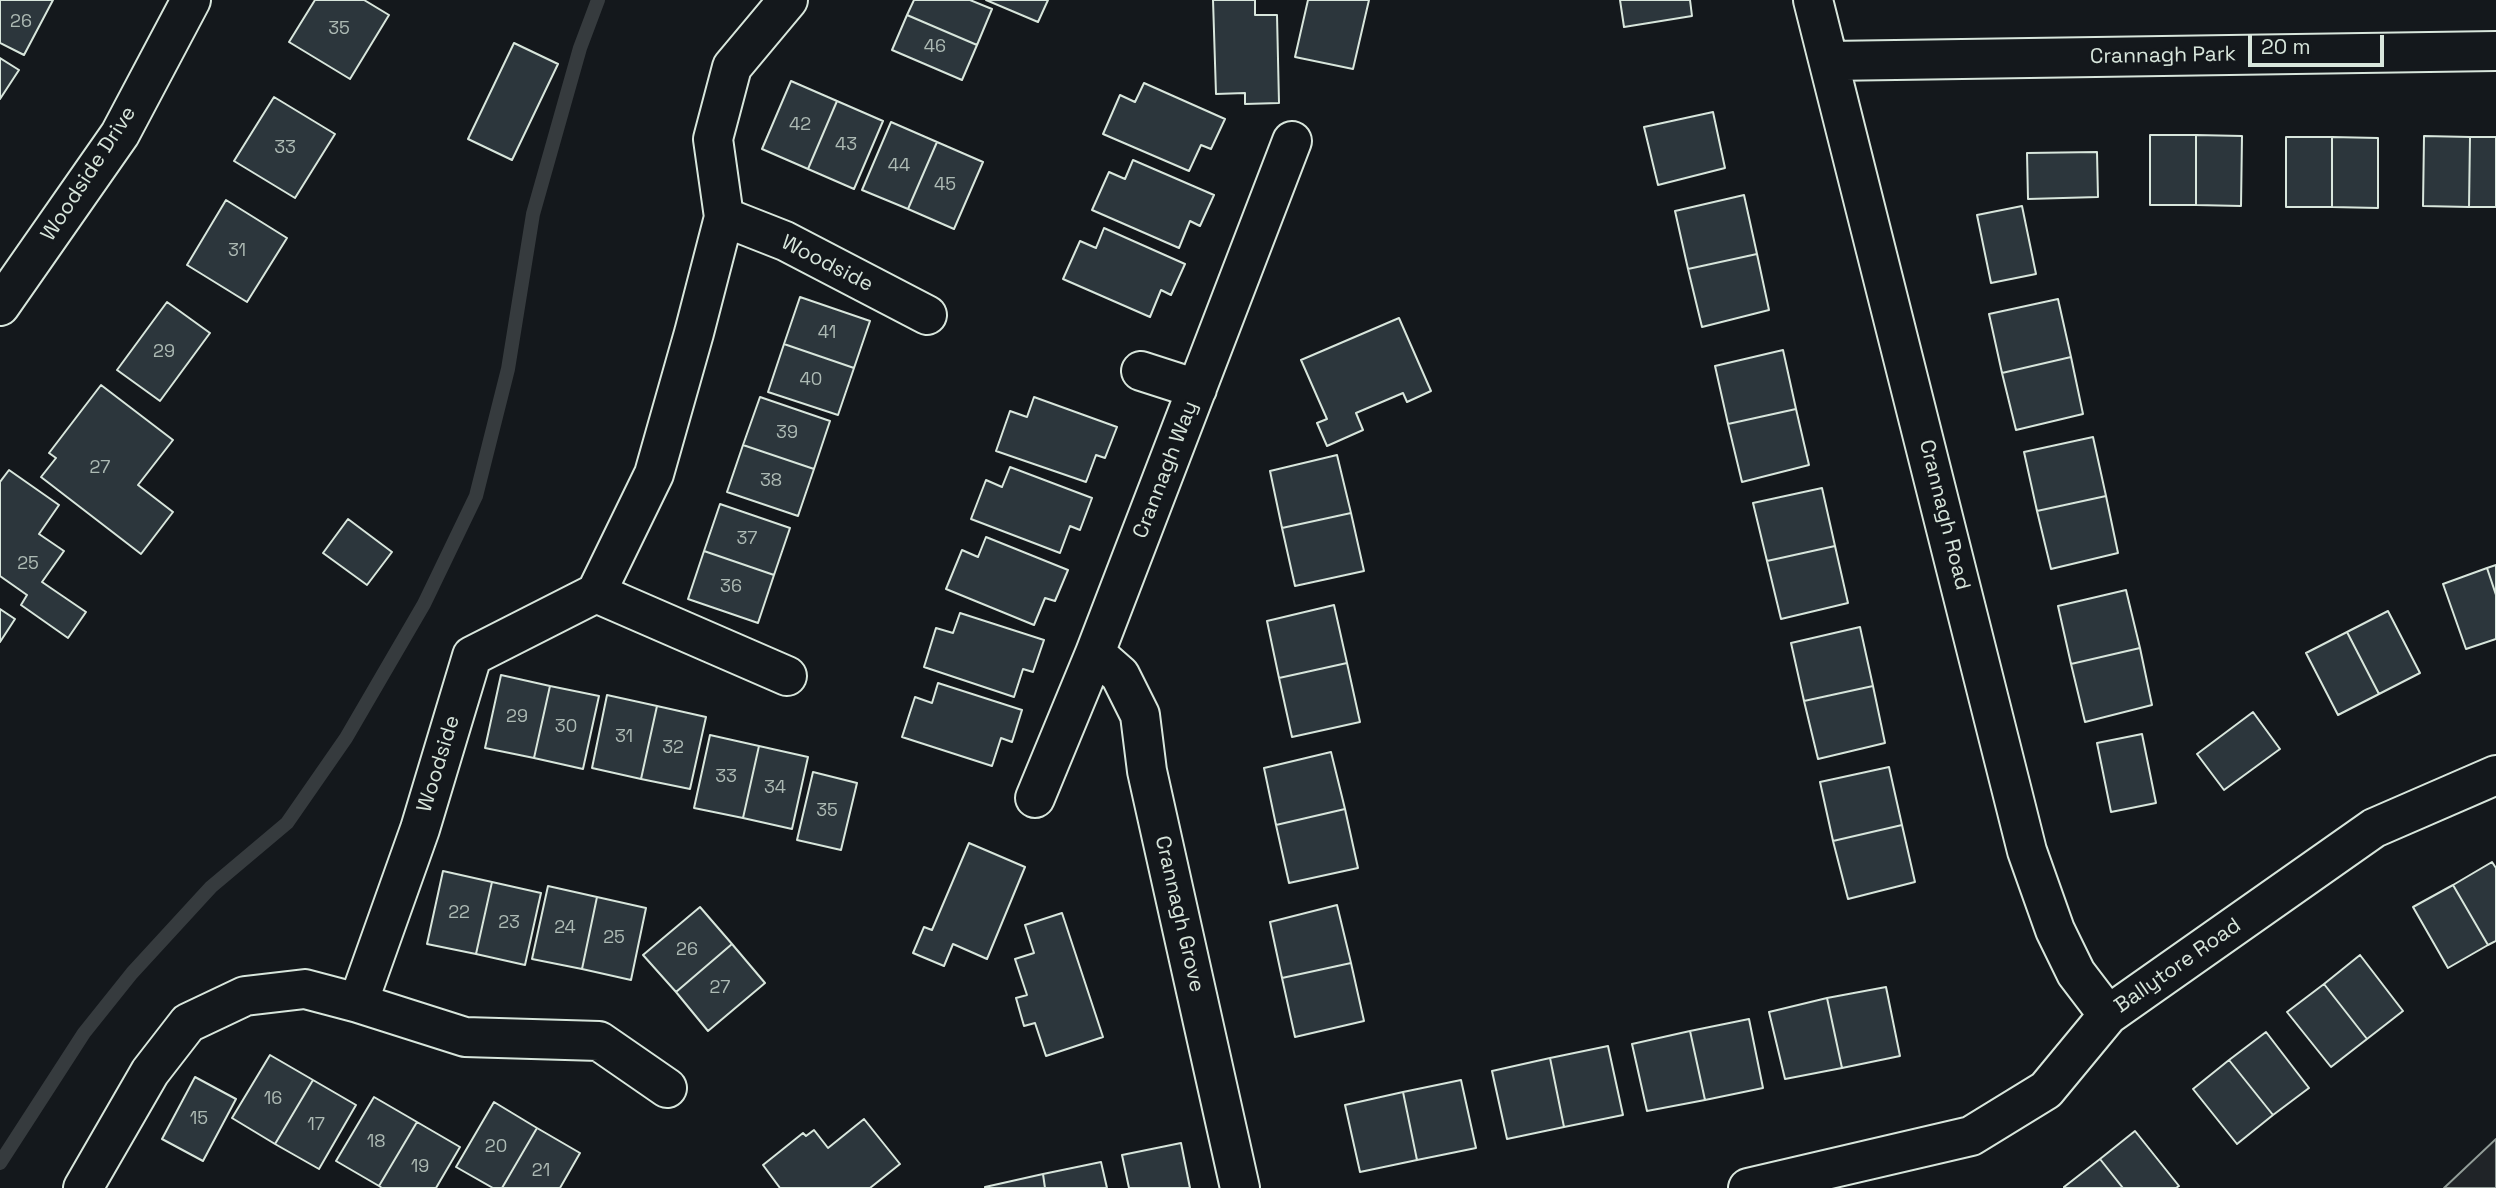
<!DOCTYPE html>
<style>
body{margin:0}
#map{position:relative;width:2496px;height:1188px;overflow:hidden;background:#14181c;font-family:"Space Grotesk",sans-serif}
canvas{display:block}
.scale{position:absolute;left:2248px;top:35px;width:136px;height:32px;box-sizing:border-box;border:4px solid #d8e6dc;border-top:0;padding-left:9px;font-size:21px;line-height:24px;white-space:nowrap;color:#d8e6dc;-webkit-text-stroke:5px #14181c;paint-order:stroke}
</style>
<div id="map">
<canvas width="2496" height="1188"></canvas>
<div class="scale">20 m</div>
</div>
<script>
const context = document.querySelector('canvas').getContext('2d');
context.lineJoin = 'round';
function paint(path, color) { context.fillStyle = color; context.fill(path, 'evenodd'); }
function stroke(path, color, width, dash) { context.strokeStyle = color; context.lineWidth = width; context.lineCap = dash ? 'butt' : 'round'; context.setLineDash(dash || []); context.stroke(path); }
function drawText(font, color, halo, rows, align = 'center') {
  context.font = font + ' "Space Grotesk",sans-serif'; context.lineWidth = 5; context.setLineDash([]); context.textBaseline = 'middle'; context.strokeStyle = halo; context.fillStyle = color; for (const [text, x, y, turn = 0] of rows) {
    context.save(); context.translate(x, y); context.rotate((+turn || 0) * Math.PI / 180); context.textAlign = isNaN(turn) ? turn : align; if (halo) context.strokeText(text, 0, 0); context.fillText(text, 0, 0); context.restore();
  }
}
const green = new Path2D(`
 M 2496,1139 L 2496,1188 L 2444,1188 Z`);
const stream = new Path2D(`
 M 0,1163 L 84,1033 L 132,973 L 211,887 L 287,823 L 346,738 L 424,604 L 476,496 L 508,369 L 533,214 L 580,48 L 598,0`);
const building = new Path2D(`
 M 0,0 L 53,0 L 24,55 L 0,43 Z
 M 315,0 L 364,0 L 389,15 L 350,79 L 289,42 Z
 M 914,0 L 970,0 L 992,9 L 977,45 L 907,15 Z
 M 986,0 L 1048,0 L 1038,22 Z
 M 1213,0 L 1255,0 L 1255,15 L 1277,15 L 1279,103 L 1245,104 L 1245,93 L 1216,94 Z
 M 1308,0 L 1369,0 L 1353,69 L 1295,57 Z
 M 1620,0 L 1690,0 L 1692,16 L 1624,27 Z
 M 907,15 L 977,45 L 962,80 L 892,50 Z
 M 514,43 L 558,64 L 512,160 L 468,139 Z
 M 0,58 L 19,70 L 0,99 Z
 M 791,81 L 837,101 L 808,169 L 762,149 Z
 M 1144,83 L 1225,119 L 1211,149 L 1201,145 L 1189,171 L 1103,134 L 1120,95 L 1135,102 Z
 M 274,97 L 335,134 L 295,198 L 234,161 Z
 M 837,101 L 883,121 L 854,189 L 808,169 Z
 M 1713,112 L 1725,168 L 1658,185 L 1644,127 Z
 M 891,122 L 937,142 L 908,209 L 862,190 Z
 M 2150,135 L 2196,135 L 2196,205 L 2150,205 Z
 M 2196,135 L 2242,136 L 2241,206 L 2196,205 Z
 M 2424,136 L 2470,137 L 2469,207 L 2423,206 Z
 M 2286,137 L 2332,137 L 2332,207 L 2286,207 Z
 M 2332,137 L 2378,138 L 2378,208 L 2332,207 Z
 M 2470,137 L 2496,137 L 2496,207 L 2469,207 Z
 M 937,142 L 983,162 L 954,229 L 908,209 Z
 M 2097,152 L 2098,197 L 2028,199 L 2027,153 Z
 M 1133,160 L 1214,195 L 1200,226 L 1190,221 L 1179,248 L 1092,210 L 1109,172 L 1125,179 Z
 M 1744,195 L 1757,254 L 1688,269 L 1675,211 Z
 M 226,200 L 287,238 L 247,302 L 187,265 Z
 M 2022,206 L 2036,274 L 1991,283 L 1977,215 Z
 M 1104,228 L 1185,264 L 1171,295 L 1161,290 L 1150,317 L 1063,279 L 1080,241 L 1096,248 Z
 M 1757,254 L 1769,310 L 1702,327 L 1688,269 Z
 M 800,297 L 870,321 L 854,368 L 784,344 Z
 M 2058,299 L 2071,357 L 2002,373 L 1989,314 Z
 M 167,302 L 210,333 L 160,401 L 117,370 Z
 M 1399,318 L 1431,391 L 1407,402 L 1403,393 L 1356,413 L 1363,430 L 1327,446 L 1317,423 L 1327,419 L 1301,360 Z
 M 784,344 L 854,368 L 838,415 L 768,392 Z
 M 1783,350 L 1796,409 L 1728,424 L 1715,366 Z
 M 2071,357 L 2083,414 L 2016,430 L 2002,373 Z
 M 101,385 L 173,440 L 138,485 L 173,512 L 141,554 L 41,477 L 56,458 L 49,453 Z
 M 760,397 L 830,421 L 814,469 L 743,445 Z
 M 1034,397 L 1117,427 L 1105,458 L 1096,455 L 1086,482 L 996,451 L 1010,411 L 1027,417 Z
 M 1796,409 L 1809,465 L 1742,482 L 1728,424 Z
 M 2093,437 L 2106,496 L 2037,511 L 2024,452 Z
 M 743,445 L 814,469 L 798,516 L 727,492 Z
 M 1337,455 L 1351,513 L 1282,528 L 1270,471 Z
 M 1010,467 L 1092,498 L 1080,530 L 1070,526 L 1060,553 L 971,519 L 986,480 L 1002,487 Z
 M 9,470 L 59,505 L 39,534 L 64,551 L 42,582 L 86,612 L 68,638 L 21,605 L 27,595 L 0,576 L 0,482 Z
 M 1822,488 L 1835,546 L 1767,561 L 1753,503 Z
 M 2106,496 L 2118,553 L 2051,569 L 2037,511 Z
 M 720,504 L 790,528 L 774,575 L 704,551 Z
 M 1351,513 L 1364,571 L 1295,586 L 1282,528 Z
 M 348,519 L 392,552 L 367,585 L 323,553 Z
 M 986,537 L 1068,570 L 1055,601 L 1045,598 L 1034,625 L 946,589 L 962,550 L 978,557 Z
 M 1835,546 L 1848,603 L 1781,619 L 1767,561 Z
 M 704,551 L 774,575 L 758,623 L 688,599 Z
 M 2496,565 L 2496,595 L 2487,568 Z
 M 2487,568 L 2496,595 L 2496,639 L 2466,649 L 2443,584 Z
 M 2126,590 L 2140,648 L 2071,664 L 2058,606 Z
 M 1334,605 L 1347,663 L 1279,678 L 1267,621 Z
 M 0,609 L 15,619 L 0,642 Z
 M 2388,611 L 2420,673 L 2379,694 L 2347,632 Z
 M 960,613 L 1044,640 L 1033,672 L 1023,669 L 1014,697 L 924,667 L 936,628 L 953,633 Z
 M 1860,627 L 1873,686 L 1804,701 L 1791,643 Z
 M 2347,632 L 2379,694 L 2338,715 L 2306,653 Z
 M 2140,648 L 2152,705 L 2085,722 L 2071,664 Z
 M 1347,663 L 1360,722 L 1292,737 L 1279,678 Z
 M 501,675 L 550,686 L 534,758 L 485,748 Z
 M 938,683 L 1022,710 L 1012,742 L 1001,738 L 992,766 L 902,737 L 915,697 L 932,703 Z
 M 550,686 L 599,696 L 583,769 L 534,758 Z
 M 1873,686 L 1885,743 L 1818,759 L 1804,701 Z
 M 607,695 L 657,706 L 641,779 L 592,768 Z
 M 657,706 L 706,717 L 690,789 L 641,779 Z
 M 2253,712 L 2280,749 L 2224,790 L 2197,754 Z
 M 2142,734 L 2156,803 L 2111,812 L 2097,743 Z
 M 710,735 L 759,746 L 743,818 L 694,808 Z
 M 759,746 L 808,757 L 792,829 L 743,818 Z
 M 1331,752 L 1345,809 L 1276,825 L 1264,768 Z
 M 1889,767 L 1902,825 L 1833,841 L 1820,782 Z
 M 813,772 L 857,783 L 841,850 L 797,840 Z
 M 1345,809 L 1358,868 L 1289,883 L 1276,825 Z
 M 1902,825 L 1915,882 L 1848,899 L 1833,841 Z
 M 969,843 L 1025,867 L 987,959 L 953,944 L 944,966 L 913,953 L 924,927 L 932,930 Z
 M 2492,862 L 2496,868 L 2496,941 L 2488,945 L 2453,885 Z
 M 443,871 L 492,882 L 476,954 L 427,944 Z
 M 492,882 L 541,893 L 525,965 L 476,954 Z
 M 2453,885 L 2488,945 L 2448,968 L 2413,907 Z
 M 548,886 L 597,897 L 582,969 L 532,959 Z
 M 597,897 L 646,908 L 631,980 L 582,969 Z
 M 1337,905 L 1351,963 L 1282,978 L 1270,922 Z
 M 700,907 L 732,944 L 676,992 L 643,955 Z
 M 1062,913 L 1103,1037 L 1046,1056 L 1035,1023 L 1024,1026 L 1016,998 L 1027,995 L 1015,959 L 1034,953 L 1025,925 Z
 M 732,944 L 765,983 L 708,1031 L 676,992 Z
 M 2360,955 L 2403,1011 L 2367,1039 L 2324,984 Z
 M 1351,963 L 1364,1021 L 1295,1037 L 1282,978 Z
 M 2324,984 L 2367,1039 L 2331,1067 L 2287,1012 Z
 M 1886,987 L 1900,1056 L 1842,1068 L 1827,998 Z
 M 1827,998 L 1842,1068 L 1785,1079 L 1769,1012 Z
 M 1749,1019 L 1763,1088 L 1705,1100 L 1690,1031 Z
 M 1690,1031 L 1705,1100 L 1647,1111 L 1632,1044 Z
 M 2266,1032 L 2309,1088 L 2273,1115 L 2229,1060 Z
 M 1608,1046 L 1623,1115 L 1564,1127 L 1550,1058 Z
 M 270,1055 L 313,1080 L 275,1144 L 232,1118 Z
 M 1550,1058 L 1564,1127 L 1507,1139 L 1492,1071 Z
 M 2229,1060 L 2273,1115 L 2237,1144 L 2193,1089 Z
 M 195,1077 L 236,1099 L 203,1161 L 162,1139 Z
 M 313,1080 L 356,1105 L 319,1169 L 275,1144 Z
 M 1461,1080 L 1476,1148 L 1417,1160 L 1403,1092 Z
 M 1403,1092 L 1417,1160 L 1360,1172 L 1345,1105 Z
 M 374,1097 L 417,1122 L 379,1186 L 336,1161 Z
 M 494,1102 L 537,1128 L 502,1188 L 493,1188 L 456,1167 Z
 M 864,1119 L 900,1164 L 870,1188 L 780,1188 L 763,1165 L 803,1133 L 806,1136 L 814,1130 L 828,1148 Z
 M 417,1122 L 460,1147 L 436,1188 L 382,1188 L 379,1186 Z
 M 537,1128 L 580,1153 L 560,1188 L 502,1188 Z
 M 2135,1131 L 2179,1186 L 2176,1188 L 2123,1188 L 2100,1159 Z
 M 1181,1143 L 1190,1188 L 1129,1188 L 1122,1155 Z
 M 2100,1159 L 2123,1188 L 2064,1188 L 2064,1187 Z
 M 1101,1162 L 1107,1188 L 1045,1188 L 1043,1174 Z
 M 1043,1174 L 1045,1188 L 985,1188 L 985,1187 Z`);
const minor = new Path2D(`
 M 1813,0 L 2027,851 L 2055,930 L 2076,973 L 2108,1015
 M 1829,61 L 2496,51
 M 724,217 L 785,241 L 927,315
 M 0,306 L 120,134 L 191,0
 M 1141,371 L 1197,389
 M 596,593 L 787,676
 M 1095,653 L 1120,675 L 1140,715 L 1147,771 L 1240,1188
 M 1035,798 L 1095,653 L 1292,141
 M 358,1003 L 465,1037 L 599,1041 L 667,1088
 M 83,1188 L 150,1072 L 188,1023 L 245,996 L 305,989 L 358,1003 L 420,829 L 472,656 L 596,593 L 654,474 L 694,333 L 724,217 L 713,139 L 732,67 L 788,0
 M 1748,1188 L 1971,1136 L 2046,1090 L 2108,1015 L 2374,828 L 2496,775`);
const numberNames = [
 ["26",21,22],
 ["35",339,29],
 ["46",935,47],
 ["42",800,125],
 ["43",846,145],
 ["33",285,148],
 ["44",899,166],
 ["45",945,185],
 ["31",237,251],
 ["41",827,333],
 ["29",164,352],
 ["40",811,380],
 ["39",787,433],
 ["27",100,468],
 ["38",771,481],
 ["37",747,539],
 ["25",28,564],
 ["36",731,587],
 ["29",517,717],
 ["30",566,727],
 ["31",624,737],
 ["32",673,748],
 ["33",726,777],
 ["34",775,788],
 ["35",827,811],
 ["22",459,913],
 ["23",509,923],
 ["24",565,928],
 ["25",614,938],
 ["26",687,950],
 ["27",720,988],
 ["16",273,1099],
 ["15",199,1119],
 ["17",316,1125],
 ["18",376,1142],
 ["20",496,1147],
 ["19",420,1167],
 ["21",541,1171]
];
const streetNames = [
 ["Crannagh Park",2163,56,-1],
 ["Woodside Drive",89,174,-57],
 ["Woodside",827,264,27],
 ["Crannagh Way",1166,470,-69],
 ["Crannagh Road",1944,515,76],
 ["Woodside",439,764,-73],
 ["Crannagh Grove",1179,914,77],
 ["Ballytore Road",2178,966,-35]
];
paint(green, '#202428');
stroke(green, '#939e99', 2);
stroke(stream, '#363b3e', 14);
paint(building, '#2c363c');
stroke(building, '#d8e6dc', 2);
stroke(minor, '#d8e6dc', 42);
stroke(minor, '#14181c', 38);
drawText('18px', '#adbab4', null, numberNames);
drawText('21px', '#d8e6dc', '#14181c', streetNames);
</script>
